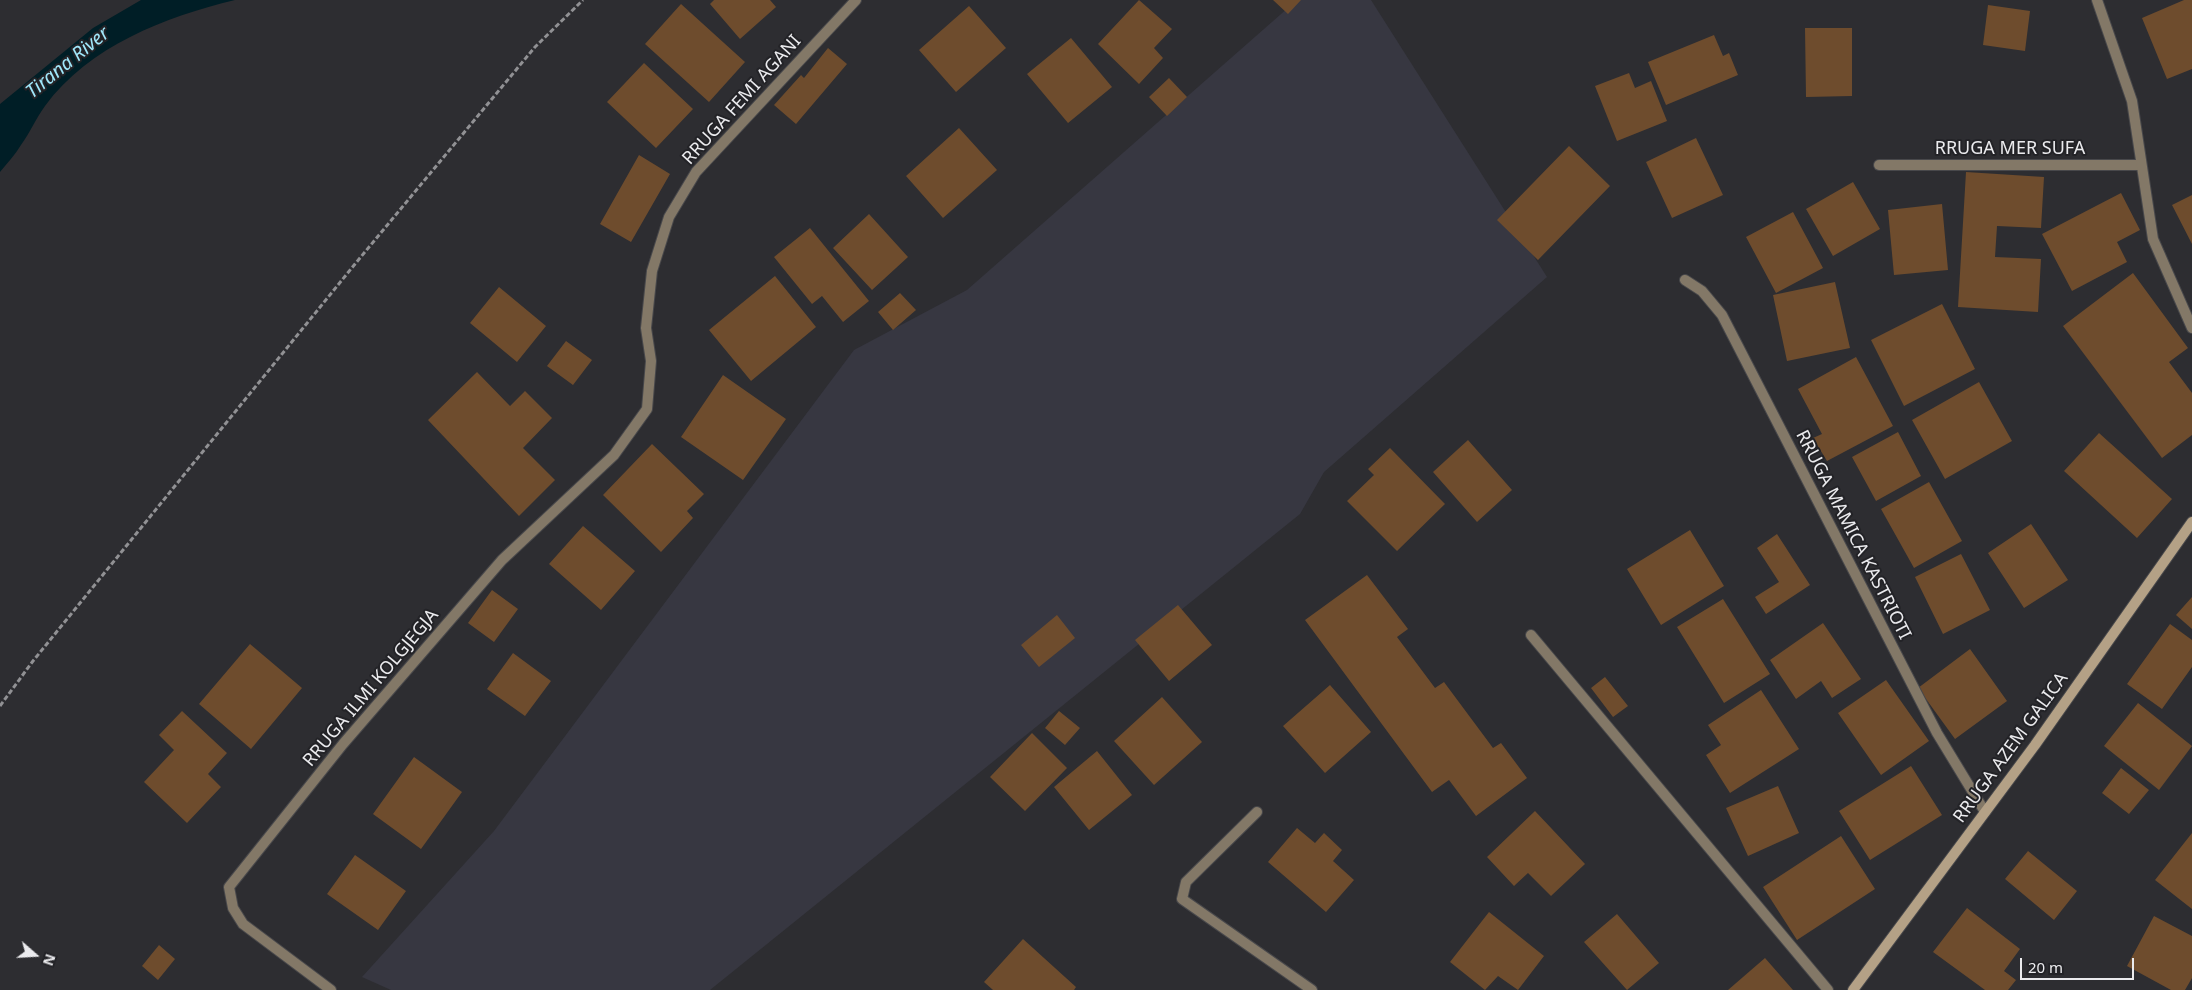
<!DOCTYPE html>
<style>
body{margin:0}
#map{position:relative;width:2192px;height:990px;overflow:hidden;background:#2d2d31;font-family:"Noto Sans",sans-serif}
canvas{display:block}
.north{position:absolute;left:10px;top:930px;width:50px;height:50px;-webkit-text-stroke:4px #232327;paint-order:stroke;rotate:109deg;font-size:14px;font-weight:700;line-height:20px;text-align:center;color:#ebebee}
.north::after{content:'';display:block;margin:auto;width:18px;height:22px;background:#ebebee;clip-path:polygon(50% 0,100% 100%,50% 72%,0 100%)}
.scale{position:absolute;left:2020px;top:958px;width:114px;height:22px;box-sizing:border-box;border:2px solid #ebebee;border-top:0;padding-left:6px;font-size:15px;line-height:18px;white-space:nowrap;color:#ebebee;-webkit-text-stroke:4px #232327;paint-order:stroke}
</style>
<div id="map">
<canvas width="2192" height="990"></canvas>
<div class="north">N</div>
<div class="scale">20 m</div>
</div>
<script>
const context = document.querySelector('canvas').getContext('2d');
context.lineJoin = 'round';
function paint(path, color) { context.fillStyle = color; context.fill(path, 'evenodd'); }
function stroke(path, color, width, dash) { context.strokeStyle = color; context.lineWidth = width; context.lineCap = dash ? 'butt' : 'round'; context.setLineDash(dash || []); context.stroke(path); }
function drawText(font, color, halo, rows, align = 'center') {
  context.font = font + ' "Noto Sans",sans-serif'; context.lineWidth = 4; context.setLineDash([]); context.textBaseline = 'middle'; context.strokeStyle = halo; context.fillStyle = color; for (const [text, x, y, turn = 0] of rows) {
    context.save(); context.translate(x, y); context.rotate((+turn || 0) * Math.PI / 180); context.textAlign = isNaN(turn) ? turn : align; if (halo) context.strokeText(text, 0, 0); context.fillText(text, 0, 0); context.restore();
  }
}
const built = new Path2D(`
 M 1297,0 L 1371,0 L 1547,277 L 1324,472 L 1300,514 L 710,990 L 391,990 L 362,977 L 494,831 L 854,350 L 967,290 Z`);
const water = new Path2D(`
 M 141,0 L 235,0 C 165,17 89,46 45,106 C 36,118 30,133 21,145 C 15,155 7,163 0,172 L 0,104 L 93,28 Z`);
const building = new Path2D(`
 M 714,0 L 770,0 L 776,7 L 740,39 L 710,4 Z
 M 1139,0 L 1172,29 L 1154,48 L 1163,58 L 1139,84 L 1098,44 Z
 M 1273,0 L 1301,0 L 1288,14 Z
 M 2184,0 L 2192,0 L 2192,69 L 2167,79 L 2142,18 Z
 M 681,4 L 745,62 L 709,102 L 645,44 Z
 M 1988,5 L 2030,11 L 2025,51 L 1983,45 Z
 M 969,6 L 1006,48 L 956,92 L 919,50 Z
 M 1805,28 L 1852,28 L 1852,96 L 1806,97 Z
 M 1714,35 L 1723,56 L 1729,53 L 1738,75 L 1666,105 L 1648,62 Z
 M 1071,38 L 1112,87 L 1068,123 L 1027,74 Z
 M 828,48 L 847,64 L 796,124 L 774,105 L 801,75 L 804,78 Z
 M 644,63 L 693,109 L 656,148 L 607,102 Z
 M 1629,73 L 1635,88 L 1651,81 L 1667,121 L 1617,141 L 1595,86 Z
 M 1169,78 L 1187,97 L 1167,116 L 1149,97 Z
 M 959,128 L 997,170 L 943,218 L 906,176 Z
 M 1696,138 L 1723,195 L 1672,218 L 1646,162 Z
 M 1569,146 L 1610,186 L 1538,260 L 1497,220 Z
 M 639,155 L 670,174 L 631,242 L 600,224 Z
 M 1966,172 L 2044,177 L 2041,228 L 1997,226 L 1995,257 L 2041,259 L 2038,312 L 1958,307 Z
 M 1853,182 L 1880,229 L 1833,256 L 1806,209 Z
 M 2121,193 L 2140,230 L 2117,242 L 2127,262 L 2072,291 L 2042,234 Z
 M 2192,195 L 2192,244 L 2172,205 Z
 M 1942,204 L 1948,270 L 1894,275 L 1888,210 Z
 M 1793,212 L 1823,268 L 1776,293 L 1746,237 Z
 M 869,214 L 908,257 L 872,290 L 833,248 Z
 M 810,228 L 869,301 L 843,322 L 822,296 L 812,304 L 774,257 Z
 M 2133,273 L 2188,348 L 2169,362 L 2192,393 L 2192,435 L 2162,458 L 2063,326 Z
 M 775,276 L 816,327 L 751,381 L 709,330 Z
 M 1835,282 L 1850,348 L 1787,361 L 1773,295 Z
 M 499,287 L 546,326 L 517,362 L 470,323 Z
 M 900,293 L 916,310 L 893,330 L 878,312 Z
 M 1942,304 L 1975,369 L 1904,406 L 1871,340 Z
 M 566,341 L 592,360 L 573,385 L 547,366 Z
 M 1856,357 L 1893,426 L 1827,461 L 1813,438 L 1822,434 L 1798,389 Z
 M 477,372 L 510,406 L 525,391 L 552,418 L 523,448 L 555,480 L 519,516 L 428,420 Z
 M 723,375 L 786,419 L 743,480 L 681,437 Z
 M 1979,382 L 2012,441 L 1945,479 L 1912,420 Z
 M 1898,432 L 1921,476 L 1876,501 L 1852,457 Z
 M 2099,433 L 2172,499 L 2137,538 L 2064,471 Z
 M 1468,440 L 1512,490 L 1477,522 L 1433,472 Z
 M 652,444 L 704,494 L 687,511 L 693,518 L 661,552 L 603,495 Z
 M 1390,448 L 1445,504 L 1397,551 L 1347,501 L 1374,475 L 1368,469 Z
 M 1929,482 L 1962,541 L 1914,568 L 1881,509 Z
 M 2031,524 L 2068,580 L 2024,608 L 1988,553 Z
 M 583,526 L 635,571 L 601,610 L 549,564 Z
 M 1690,530 L 1724,586 L 1661,625 L 1627,569 Z
 M 1777,534 L 1810,585 L 1766,614 L 1755,597 L 1779,582 L 1757,548 Z
 M 1961,554 L 1990,610 L 1943,634 L 1915,577 Z
 M 1367,575 L 1408,629 L 1397,637 L 1435,688 L 1444,682 L 1493,748 L 1501,743 L 1527,778 L 1476,816 L 1449,780 L 1432,792 L 1305,620 Z
 M 492,590 L 518,609 L 494,642 L 468,623 Z
 M 2192,597 L 2192,629 L 2176,615 Z
 M 1723,599 L 1770,674 L 1724,703 L 1677,627 Z
 M 1178,605 L 1212,645 L 1169,681 L 1135,640 Z
 M 1057,615 L 1075,638 L 1039,667 L 1021,645 Z
 M 1823,623 L 1861,679 L 1832,698 L 1821,681 L 1796,699 L 1770,660 Z
 M 2170,624 L 2192,640 L 2192,667 L 2162,709 L 2127,684 Z
 M 250,644 L 302,688 L 251,749 L 199,704 Z
 M 1970,649 L 2007,701 L 1955,739 L 1918,688 Z
 M 513,653 L 551,681 L 525,716 L 487,689 Z
 M 1605,677 L 1628,706 L 1613,717 L 1591,688 Z
 M 1886,680 L 1929,741 L 1881,775 L 1838,713 Z
 M 1330,685 L 1371,732 L 1325,773 L 1283,726 Z
 M 1761,690 L 1799,749 L 1730,793 L 1706,755 L 1721,745 L 1708,725 Z
 M 1162,697 L 1202,742 L 1154,785 L 1114,741 Z
 M 2138,703 L 2192,746 L 2159,790 L 2104,746 Z
 M 182,711 L 227,753 L 208,774 L 221,787 L 187,823 L 144,782 L 174,750 L 159,735 Z
 M 1059,711 L 1080,728 L 1065,745 L 1045,728 Z
 M 1032,733 L 1067,768 L 1025,811 L 990,777 Z
 M 1097,751 L 1132,795 L 1089,830 L 1054,787 Z
 M 414,757 L 462,792 L 421,849 L 373,814 Z
 M 1911,766 L 1942,815 L 1870,860 L 1839,811 Z
 M 2121,768 L 2149,790 L 2129,814 L 2102,793 Z
 M 1778,786 L 1799,833 L 1748,856 L 1726,808 Z
 M 1535,811 L 1585,864 L 1551,896 L 1528,873 L 1514,886 L 1487,857 Z
 M 1297,828 L 1315,843 L 1324,833 L 1342,850 L 1333,861 L 1354,880 L 1326,912 L 1268,862 Z
 M 2192,833 L 2192,909 L 2155,880 Z
 M 1841,836 L 1875,889 L 1797,940 L 1763,887 Z
 M 2028,851 L 2077,891 L 2054,920 L 2005,879 Z
 M 355,855 L 406,891 L 378,930 L 327,894 Z
 M 1967,908 L 2020,949 L 2004,971 L 2016,980 L 2008,990 L 1985,990 L 1933,952 Z
 M 1489,912 L 1544,956 L 1518,990 L 1498,976 L 1485,990 L 1450,962 Z
 M 1617,914 L 1659,963 L 1627,990 L 1584,942 Z
 M 2154,916 L 2192,936 L 2192,978 L 2185,990 L 2171,990 L 2127,966 Z
 M 1023,939 L 1076,987 L 1074,990 L 993,990 L 984,982 Z
 M 159,945 L 175,959 L 158,980 L 142,966 Z
 M 1765,958 L 1793,990 L 1728,990 Z`);
const path = new Path2D(`
 M 0,706 L 33,661 L 355,264 L 535,47 L 583,0`);
const lane = new Path2D(`
 M 1879,165 L 2140,165`);
const street = new Path2D(`
 M 2097,0 L 2132,101 L 2153,239 L 2192,328
 M 1685,280 L 1702,291 L 1722,315 L 1937,733 L 1985,812
 M 1531,635 L 1828,990
 M 1257,812 L 1186,882 L 1182,899 L 1312,990
 M 331,990 L 243,924 L 233,908 L 229,887 L 343,744 L 502,560 L 614,455 L 647,409 L 651,361 L 646,328 L 652,271 L 669,217 L 696,172 L 856,0`);
const secondary = new Path2D(`
 M 1853,990 L 2035,745 L 2192,522`);
const streetNames = [
 ["RRUGA FEMI AGANI",742,100,-48],
 ["RRUGA MER SUFA",2010,149],
 ["RRUGA MAMICA KASTRIOTI",1853,535,63],
 ["RRUGA ILMI KOLGJEGJA",371,688,-50],
 ["RRUGA AZEM GALICA",2011,748,-54]
];
const waterNames = [
 ["Tirana River",68,63,-39]
];
paint(built, '#373741');
paint(water, '#001e26');
paint(building, '#6e4c2d');
stroke(lane, '#48484b', 12);
stroke(street, '#48484b', 12);
stroke(secondary, '#48484b', 12);
stroke(path, '#919194', 3, [5, 2.5]);
stroke(lane, '#837867', 10);
stroke(street, '#837867', 10);
stroke(secondary, '#b4a186', 10);
drawText('18px', '#ebebee', '#232327', streetNames);
drawText('italic 19px', '#a0e7fa', '#232327', waterNames);
</script>
